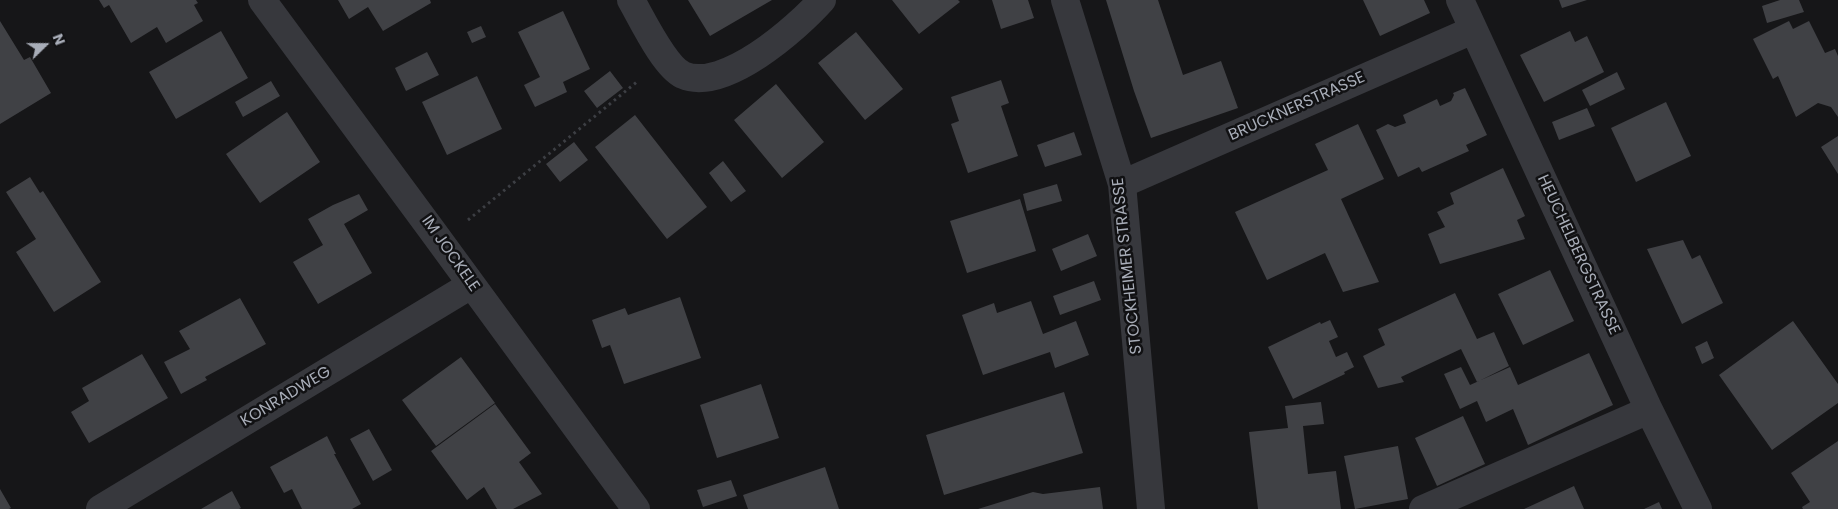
<!DOCTYPE html>
<style>
body{margin:0}
#map{position:relative;width:1838px;height:509px;overflow:hidden;background:#161618;font-family:Poppins,sans-serif}
canvas{display:block}
.north{position:absolute;left:20px;top:20px;width:50px;height:50px;-webkit-text-stroke:4px #111113;paint-order:stroke;rotate:68deg;font-size:14px;font-weight:700;line-height:20px;text-align:center;color:#a8adb8}
.north::after{content:'';display:block;margin:auto;width:18px;height:22px;background:#a8adb8;clip-path:polygon(50% 0,100% 100%,50% 72%,0 100%)}
</style>
<div id="map">
<canvas width="1838" height="509"></canvas>
<div class="north">N</div>
</div>
<script>
const context = document.querySelector('canvas').getContext('2d');
context.lineJoin = 'round';
function paint(path, color) { context.fillStyle = color; context.fill(path, 'evenodd'); }
function stroke(path, color, width, dash) { context.strokeStyle = color; context.lineWidth = width; context.lineCap = dash ? 'butt' : 'round'; context.setLineDash(dash || []); context.stroke(path); }
function drawText(font, color, halo, rows, align = 'center') {
  context.font = font + ' Poppins,sans-serif'; context.lineWidth = 5; context.setLineDash([]); context.textBaseline = 'middle'; context.strokeStyle = halo; context.fillStyle = color; for (const [text, x, y, turn = 0] of rows) {
    context.save(); context.translate(x, y); context.rotate((+turn || 0) * Math.PI / 180); context.textAlign = isNaN(turn) ? turn : align; if (halo) context.strokeText(text, 0, 0); context.fillText(text, 0, 0); context.restore();
  }
}
const building = new Path2D(`
 M 99,0 L 196,0 L 198,3 L 194,5 L 203,21 L 166,43 L 157,27 L 131,43 L 109,5 L 104,8 Z
 M 338,0 L 430,0 L 431,3 L 383,31 L 368,7 L 349,19 Z
 M 688,0 L 772,0 L 710,36 Z
 M 892,0 L 958,0 L 960,2 L 919,34 Z
 M 992,0 L 1028,0 L 1034,18 L 1001,29 Z
 M 1106,0 L 1158,0 L 1183,75 L 1221,61 L 1238,108 L 1151,138 L 1134,91 Z
 M 1363,0 L 1424,0 L 1430,13 L 1380,36 Z
 M 1559,0 L 1587,0 L 1562,8 Z
 M 1780,0 L 1799,0 L 1804,12 L 1767,23 L 1762,6 Z
 M 563,11 L 590,69 L 563,82 L 567,92 L 535,107 L 524,85 L 540,77 L 518,32 Z
 M 0,21 L 24,60 L 30,57 L 51,93 L 0,124 Z
 M 1789,21 L 1793,29 L 1809,21 L 1825,53 L 1835,49 L 1838,56 L 1838,117 L 1831,107 L 1818,103 L 1796,117 L 1778,76 L 1773,79 L 1753,39 Z
 M 481,26 L 486,37 L 472,43 L 467,32 Z
 M 221,31 L 248,78 L 176,119 L 149,72 Z
 M 1570,31 L 1575,42 L 1587,36 L 1604,72 L 1544,102 L 1520,55 Z
 M 856,32 L 903,89 L 865,120 L 818,63 Z
 M 427,52 L 439,75 L 406,91 L 395,68 Z
 M 610,71 L 623,88 L 597,108 L 584,91 Z
 M 1617,72 L 1625,89 L 1590,106 L 1582,90 Z
 M 477,76 L 502,129 L 447,155 L 422,102 Z
 M 1001,80 L 1009,103 L 1001,106 L 1018,156 L 968,173 L 951,124 L 959,121 L 951,97 Z
 M 271,81 L 280,96 L 243,117 L 235,102 Z
 M 776,84 L 824,142 L 782,178 L 734,120 Z
 M 1465,88 L 1487,135 L 1466,145 L 1469,151 L 1422,172 L 1419,167 L 1398,177 L 1376,130 L 1388,124 L 1395,127 L 1406,123 L 1403,115 L 1437,99 L 1440,106 L 1451,101 L 1454,95 L 1453,93 Z
 M 1666,102 L 1691,156 L 1636,182 L 1611,128 Z
 M 1587,108 L 1595,126 L 1559,140 L 1552,122 Z
 M 287,112 L 320,162 L 260,203 L 226,154 Z
 M 635,115 L 707,207 L 667,239 L 595,147 Z
 M 1358,124 L 1384,179 L 1341,199 L 1379,282 L 1343,292 L 1325,253 L 1267,280 L 1235,212 L 1328,170 L 1315,144 Z
 M 1074,132 L 1082,155 L 1045,167 L 1037,145 Z
 M 1838,136 L 1838,174 L 1821,147 Z
 M 574,142 L 588,160 L 560,182 L 546,164 Z
 M 723,161 L 746,191 L 731,202 L 709,173 Z
 M 1503,168 L 1525,216 L 1517,220 L 1525,239 L 1440,264 L 1428,234 L 1445,227 L 1437,212 L 1454,204 L 1450,193 Z
 M 30,177 L 40,193 L 43,191 L 101,282 L 54,312 L 16,252 L 36,239 L 6,192 Z
 M 1057,184 L 1062,201 L 1027,211 L 1023,194 Z
 M 359,194 L 368,210 L 344,224 L 372,273 L 318,304 L 293,262 L 323,245 L 308,219 L 333,205 Z
 M 1020,199 L 1036,251 L 967,273 L 950,221 Z
 M 1088,234 L 1097,256 L 1061,271 L 1052,249 Z
 M 1683,240 L 1692,259 L 1700,255 L 1723,303 L 1682,324 L 1647,249 Z
 M 1550,270 L 1574,321 L 1523,345 L 1498,294 Z
 M 1094,281 L 1101,300 L 1060,315 L 1053,296 Z
 M 1455,293 L 1477,339 L 1494,332 L 1509,366 L 1477,382 L 1461,349 L 1401,377 L 1404,382 L 1378,388 L 1363,356 L 1385,345 L 1378,329 Z
 M 680,297 L 701,358 L 624,384 L 610,345 L 602,348 L 592,320 L 625,308 L 628,315 Z
 M 240,298 L 266,344 L 205,377 L 207,380 L 181,394 L 164,362 L 190,349 L 179,331 Z
 M 1031,301 L 1043,334 L 1076,321 L 1089,355 L 1055,368 L 1050,352 L 983,375 L 962,315 L 994,303 L 997,313 Z
 M 1330,320 L 1338,337 L 1329,341 L 1336,357 L 1347,352 L 1354,367 L 1344,372 L 1345,374 L 1293,399 L 1268,347 L 1320,322 L 1321,324 Z
 M 1793,321 L 1838,384 L 1838,403 L 1772,450 L 1719,375 Z
 M 1707,341 L 1714,358 L 1702,364 L 1695,347 Z
 M 1589,353 L 1613,405 L 1528,445 L 1513,409 L 1486,422 L 1477,401 L 1460,409 L 1444,374 L 1461,367 L 1470,385 L 1510,367 L 1518,385 Z
 M 142,354 L 168,398 L 89,443 L 71,412 L 89,401 L 82,388 Z
 M 461,357 L 495,403 L 436,446 L 402,400 Z
 M 761,384 L 779,438 L 717,458 L 700,405 Z
 M 1064,392 L 1083,453 L 944,495 L 926,435 Z
 M 1321,402 L 1324,424 L 1303,426 L 1308,474 L 1336,471 L 1341,509 L 1258,509 L 1249,432 L 1288,428 L 1285,406 Z
 M 495,404 L 531,453 L 519,462 L 542,494 L 513,509 L 497,509 L 484,487 L 467,500 L 431,451 Z
 M 1463,416 L 1485,464 L 1437,486 L 1415,438 Z
 M 369,429 L 392,470 L 373,481 L 350,439 Z
 M 327,436 L 336,454 L 334,454 L 361,504 L 352,509 L 302,509 L 292,489 L 284,493 L 270,467 Z
 M 1838,441 L 1838,509 L 1803,509 L 1802,507 L 1810,502 L 1791,473 Z
 M 1398,446 L 1408,499 L 1355,509 L 1344,456 Z
 M 825,467 L 839,509 L 748,509 L 743,495 Z
 M 731,480 L 737,496 L 703,507 L 697,490 Z
 M 1574,486 L 1584,509 L 1524,509 Z
 M 1100,487 L 1103,509 L 978,509 L 1033,492 L 1043,494 Z
 M 0,489 L 11,508 L 9,509 L 0,509 Z
 M 232,491 L 241,508 L 239,509 L 201,509 Z
 M 1659,502 L 1662,509 L 1644,509 Z`);
const path = new Path2D(`
 M 468,220 L 638,81`);
const minor = new Path2D(`
 M 262,0 C 388,169 511,339 636,509
 M 631,0 C 642,19 664,66 683,75 C 724,93 797,28 822,0
 M 1065,0 L 1122,184 L 1151,509
 M 1460,0 L 1649,410 L 1698,509
 M 1122,184 L 1473,30
 M 100,509 L 471,285
 M 1423,509 L 1649,410`);
const streetNames = [
 ["BRUCKNERSTRASSE",1297,107,-24],
 ["IM JOCKELE",450,254,55],
 ["HEUCHELBERGSTRASSE",1578,255,65],
 ["STOCKHEIMER STRASSE",1128,266,-96],
 ["KONRADWEG",286,397,-31]
];
paint(building, '#404145');
stroke(path, '#3d3f44', 3, [2.5, 4]);
stroke(minor, '#37383d', 28);
drawText('16px', '#a8adb8', '#111113', streetNames);
</script>
